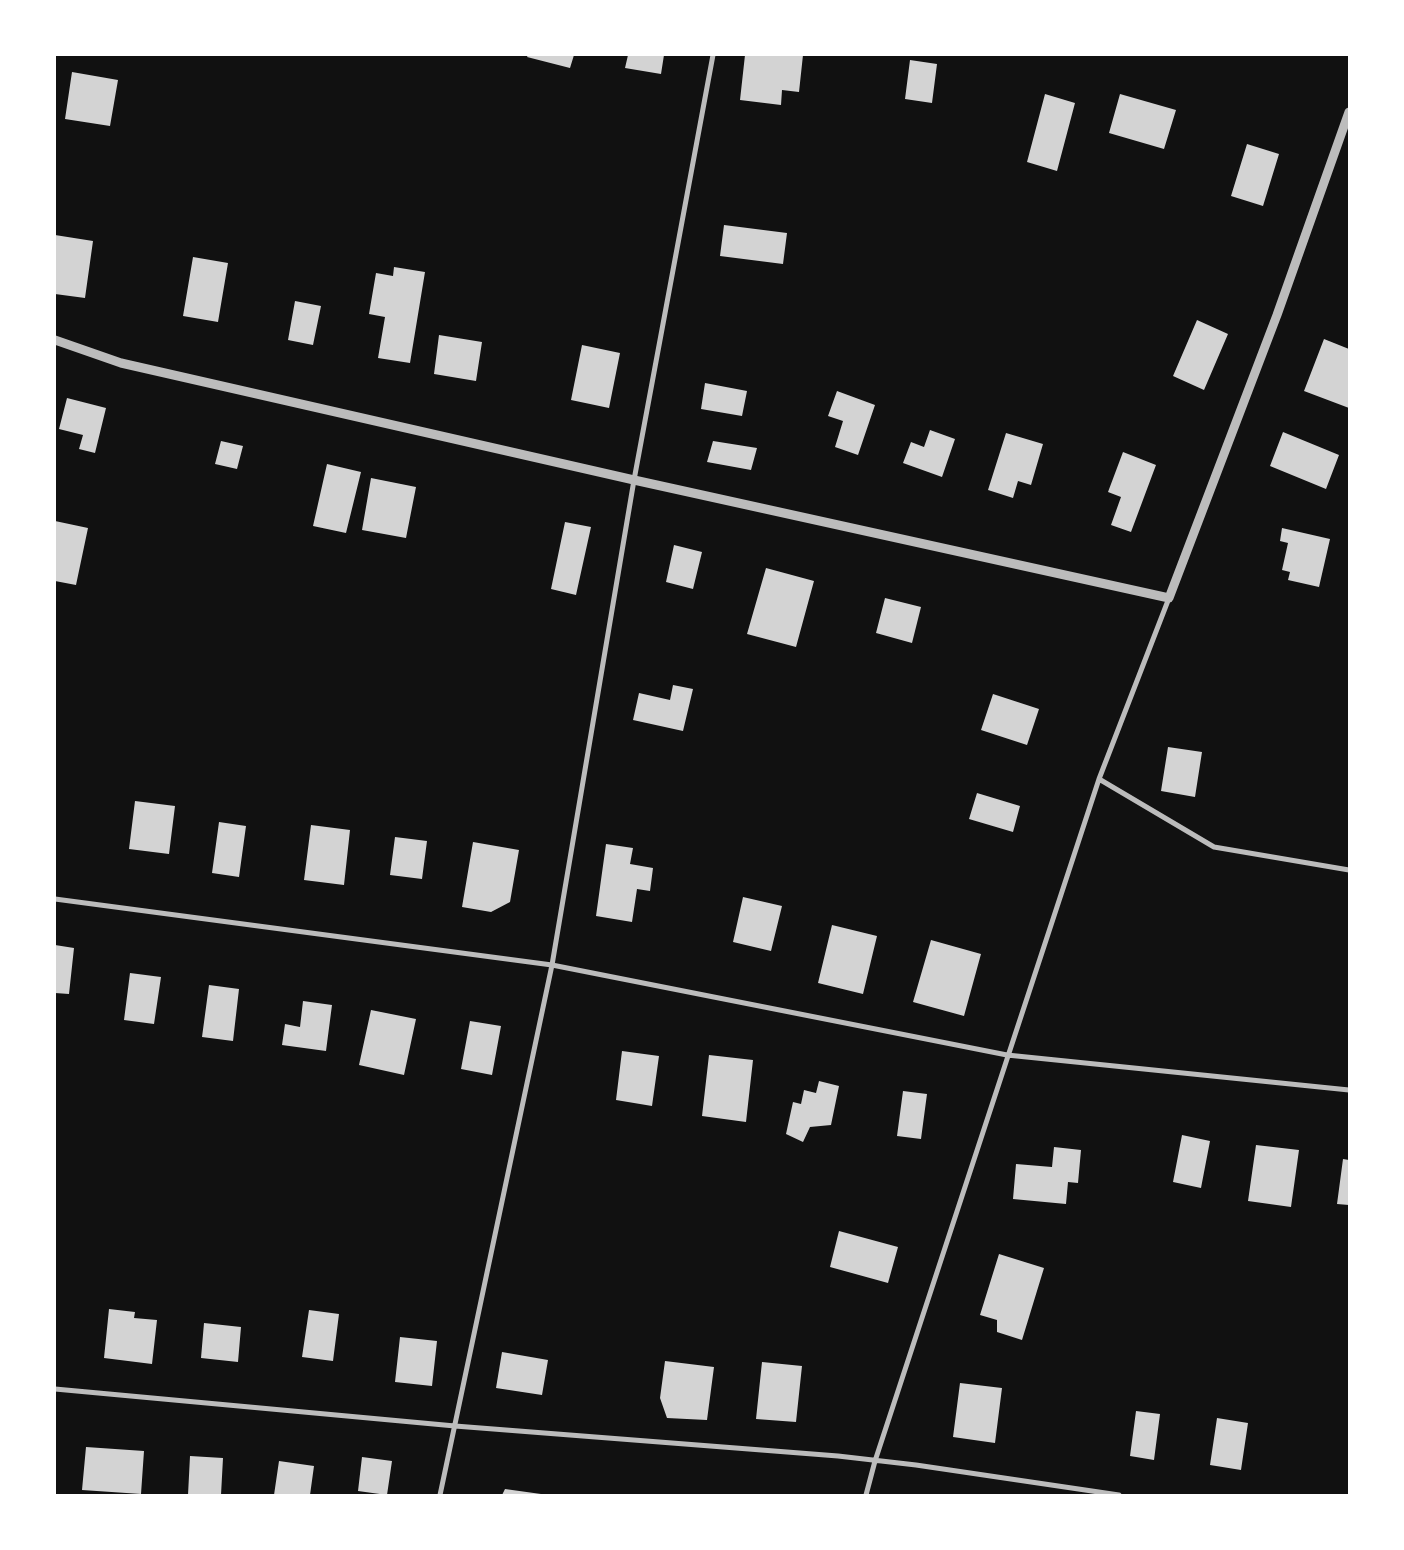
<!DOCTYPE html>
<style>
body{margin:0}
#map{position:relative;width:1404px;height:1550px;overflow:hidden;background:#111;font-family:Arial,sans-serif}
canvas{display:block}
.frame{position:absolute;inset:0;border:56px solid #fff;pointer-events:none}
</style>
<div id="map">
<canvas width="1404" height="1550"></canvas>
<div class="frame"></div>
</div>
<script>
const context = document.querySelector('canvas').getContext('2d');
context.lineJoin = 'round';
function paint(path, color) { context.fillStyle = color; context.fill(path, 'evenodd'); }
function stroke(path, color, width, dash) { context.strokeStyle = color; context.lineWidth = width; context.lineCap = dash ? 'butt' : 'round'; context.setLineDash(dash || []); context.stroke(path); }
const building = new Path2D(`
 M 528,55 L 574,55 L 570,68 L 527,57 Z
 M 628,55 L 664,55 L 661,74 L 625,68 Z
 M 745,55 L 803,55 L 799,92 L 782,90 L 781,105 L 740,100 Z
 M 910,60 L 937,64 L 932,103 L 905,99 Z
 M 72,72 L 118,80 L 110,126 L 65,119 Z
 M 1045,94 L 1075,103 L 1057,171 L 1027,162 Z
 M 1120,94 L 1176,110 L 1164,149 L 1109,133 Z
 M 1247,144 L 1279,154 L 1263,206 L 1231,196 Z
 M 724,225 L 787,233 L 783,264 L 720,256 Z
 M 55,235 L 93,241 L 85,298 L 55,294 Z
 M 193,257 L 228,263 L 218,322 L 183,316 Z
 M 394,267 L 425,272 L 410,363 L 378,358 L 385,317 L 369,314 L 376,273 L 393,276 Z
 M 295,301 L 321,306 L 313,345 L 288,340 Z
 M 1197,320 L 1228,334 L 1204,390 L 1173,376 Z
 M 439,335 L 482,342 L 476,381 L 434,374 Z
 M 1324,339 L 1349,349 L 1349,408 L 1304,391 Z
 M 582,345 L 620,353 L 609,408 L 571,400 Z
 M 705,383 L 747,391 L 742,416 L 701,409 Z
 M 837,391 L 875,405 L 858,455 L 835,447 L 843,421 L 828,416 Z
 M 67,398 L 106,408 L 95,453 L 79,449 L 83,435 L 59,429 Z
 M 930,430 L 955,439 L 942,477 L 903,463 L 911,442 L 924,447 Z
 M 1283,432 L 1339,455 L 1326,489 L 1270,466 Z
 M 1006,433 L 1043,444 L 1031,485 L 1018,481 L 1013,498 L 988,490 Z
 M 221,441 L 243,446 L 237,469 L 215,464 Z
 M 713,441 L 757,448 L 751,470 L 707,462 Z
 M 1123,452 L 1156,465 L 1131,532 L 1111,525 L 1121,497 L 1108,492 Z
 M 327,464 L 361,472 L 346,533 L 313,526 Z
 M 371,478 L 416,487 L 406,538 L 362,530 Z
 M 55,521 L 88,528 L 76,585 L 55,581 Z
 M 565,522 L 591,527 L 576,595 L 551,589 Z
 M 1282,528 L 1330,539 L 1319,587 L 1288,580 L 1290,572 L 1282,570 L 1288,543 L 1280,541 Z
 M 674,545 L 702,552 L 693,589 L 666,582 Z
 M 766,568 L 814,581 L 796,647 L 747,634 Z
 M 885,598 L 921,607 L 912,643 L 876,633 Z
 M 673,685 L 693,689 L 683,731 L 633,720 L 639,693 L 670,700 Z
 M 993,694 L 1039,709 L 1027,745 L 981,730 Z
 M 1168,747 L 1202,752 L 1195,797 L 1161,791 Z
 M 977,793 L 1020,806 L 1013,832 L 969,819 Z
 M 135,801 L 175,806 L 169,854 L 129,849 Z
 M 219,822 L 246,826 L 239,877 L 212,873 Z
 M 311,825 L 350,830 L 344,885 L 304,880 Z
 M 395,837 L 427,841 L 422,879 L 390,875 Z
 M 473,842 L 519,850 L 510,902 L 491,912 L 462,907 Z
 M 606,844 L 633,848 L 630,864 L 653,868 L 650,891 L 637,889 L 632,922 L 596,916 Z
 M 743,897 L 782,906 L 771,951 L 733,942 Z
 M 832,925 L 877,936 L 863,994 L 818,983 Z
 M 931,940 L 981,954 L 964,1016 L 913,1002 Z
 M 55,945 L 74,948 L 69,994 L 55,993 Z
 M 130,973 L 161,977 L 154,1024 L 124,1020 Z
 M 209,985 L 239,989 L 233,1041 L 202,1037 Z
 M 303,1001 L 332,1005 L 326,1051 L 282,1045 L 285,1024 L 300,1027 Z
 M 371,1010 L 416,1019 L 404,1075 L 359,1065 Z
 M 470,1021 L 501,1026 L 492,1075 L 461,1069 Z
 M 622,1051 L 659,1056 L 652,1106 L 616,1100 Z
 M 709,1055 L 753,1060 L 746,1122 L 702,1116 Z
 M 819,1081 L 839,1086 L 831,1125 L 810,1127 L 803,1142 L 786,1134 L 793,1102 L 801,1104 L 804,1090 L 816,1093 Z
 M 903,1091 L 927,1094 L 921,1139 L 897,1136 Z
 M 1182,1135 L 1210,1141 L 1201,1188 L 1173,1182 Z
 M 1256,1145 L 1299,1150 L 1291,1207 L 1248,1201 Z
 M 1054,1147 L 1081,1150 L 1078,1183 L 1068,1182 L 1066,1204 L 1013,1199 L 1016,1164 L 1052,1167 Z
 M 1343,1159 L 1349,1160 L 1349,1205 L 1337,1204 Z
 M 839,1231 L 898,1247 L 888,1283 L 830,1267 Z
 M 999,1254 L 1044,1268 L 1022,1340 L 997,1332 L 997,1320 L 980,1315 Z
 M 109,1309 L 135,1312 L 134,1318 L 157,1320 L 152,1364 L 104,1358 Z
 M 309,1310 L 339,1314 L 333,1361 L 302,1357 Z
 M 204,1323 L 241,1327 L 238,1362 L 201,1358 Z
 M 400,1337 L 437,1341 L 432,1386 L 395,1382 Z
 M 502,1352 L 548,1360 L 542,1395 L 496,1388 Z
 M 665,1361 L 714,1367 L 707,1420 L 667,1418 L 660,1398 Z
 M 762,1362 L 802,1366 L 796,1422 L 756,1419 Z
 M 960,1383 L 1002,1388 L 995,1443 L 953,1437 Z
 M 1136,1411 L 1160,1414 L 1154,1460 L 1130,1456 Z
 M 1217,1418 L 1248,1423 L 1241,1470 L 1210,1465 Z
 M 86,1447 L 144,1451 L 141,1494 L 82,1490 Z
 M 190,1456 L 223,1458 L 221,1495 L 188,1495 Z
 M 362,1457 L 392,1461 L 387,1495 L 358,1491 Z
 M 279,1461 L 314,1466 L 310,1495 L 274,1495 Z
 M 505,1489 L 541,1494 L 541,1495 L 502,1495 Z`);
const minor = new Path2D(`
 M 1099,779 L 1214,847 L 1349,870
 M 55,899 L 552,965 L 1007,1055 L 1349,1090
 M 55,1389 L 455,1426 L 838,1456 L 916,1465 L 1119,1495
 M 440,1495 L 552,965 L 634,480 L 713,55
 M 866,1495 L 875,1461 L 1099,779 L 1169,598`);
const tertiary = new Path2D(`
 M 55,340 L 121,363 L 634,480 L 1169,598 L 1277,315 L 1349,112`);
paint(building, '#d3d3d3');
stroke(minor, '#bcbcbc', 5);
stroke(tertiary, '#bcbcbc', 9);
</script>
